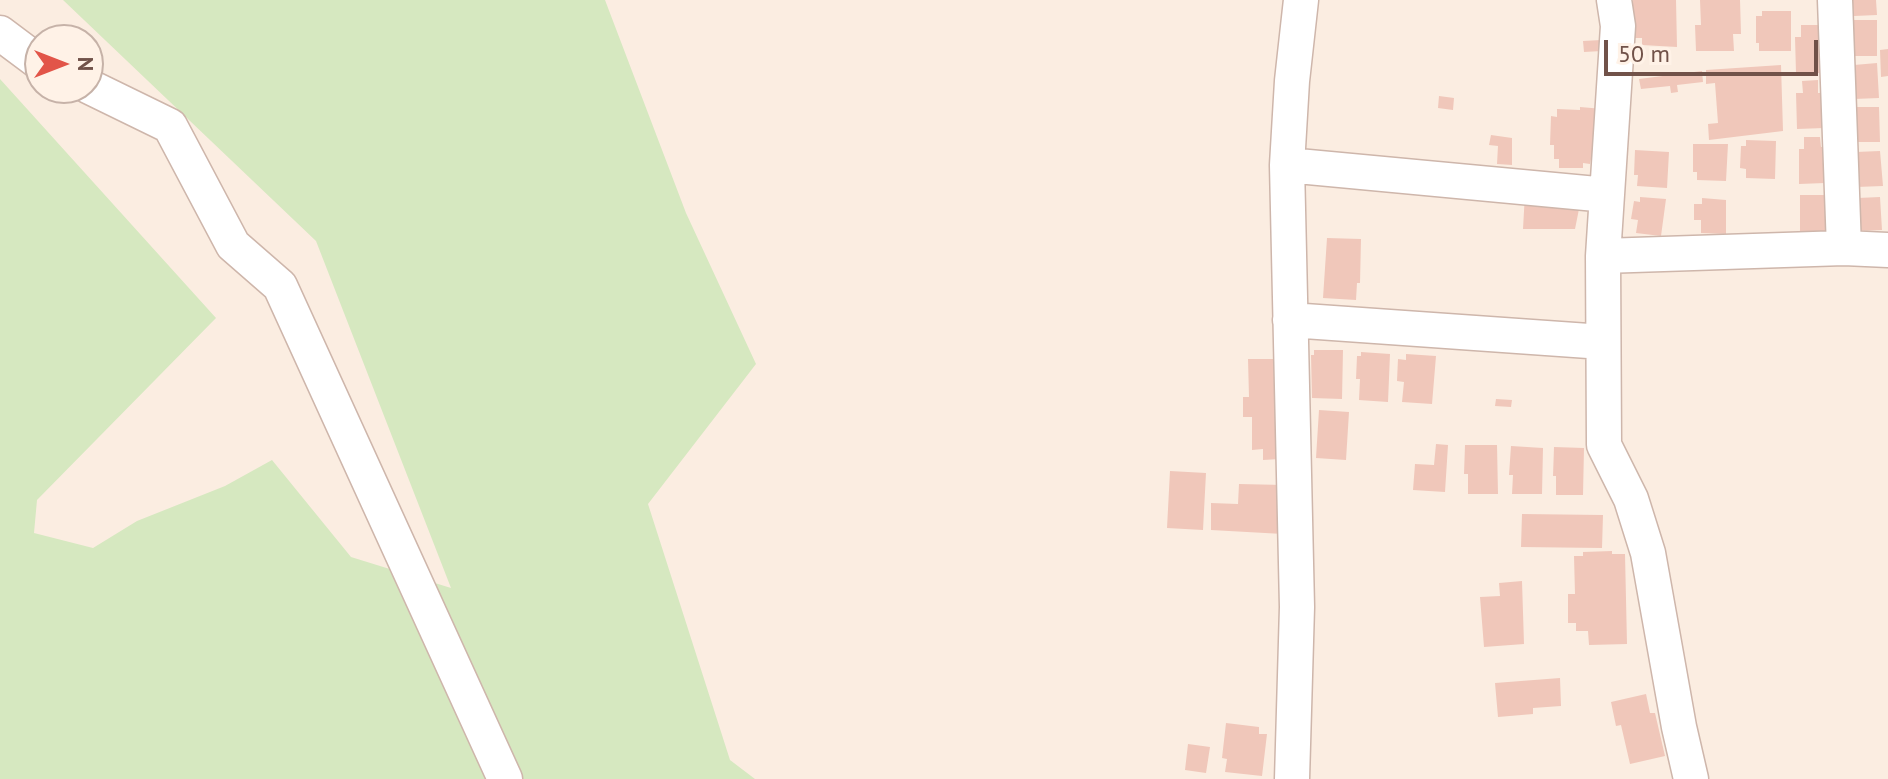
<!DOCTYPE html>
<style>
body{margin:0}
#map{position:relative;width:1888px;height:779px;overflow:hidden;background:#fbede1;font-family:"PT Sans",sans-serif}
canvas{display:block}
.north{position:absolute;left:24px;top:24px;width:80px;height:80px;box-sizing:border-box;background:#fff2e7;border:2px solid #c6b2a8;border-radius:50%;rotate:90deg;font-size:22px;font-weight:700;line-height:32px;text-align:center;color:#715249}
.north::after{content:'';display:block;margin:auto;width:28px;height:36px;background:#e25549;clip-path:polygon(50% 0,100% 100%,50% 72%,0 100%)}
.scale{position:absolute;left:1604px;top:40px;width:214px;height:36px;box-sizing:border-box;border:4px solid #715249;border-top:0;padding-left:10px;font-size:24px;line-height:28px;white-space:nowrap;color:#715249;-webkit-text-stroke:6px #fff2e7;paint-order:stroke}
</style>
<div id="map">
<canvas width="1888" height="779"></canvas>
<div class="north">N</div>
<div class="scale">50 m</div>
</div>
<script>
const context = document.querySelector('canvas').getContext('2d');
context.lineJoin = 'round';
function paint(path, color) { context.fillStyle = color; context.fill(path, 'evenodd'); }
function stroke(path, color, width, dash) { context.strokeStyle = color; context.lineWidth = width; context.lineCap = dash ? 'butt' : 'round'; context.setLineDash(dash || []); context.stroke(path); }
const green = new Path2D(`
 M 63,0 L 605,0 L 686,213 L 756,364 L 648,504 L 730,760 L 755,779 L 0,779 L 0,79 L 216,318 L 37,500 L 34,533 L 93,548 L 137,521 L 225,486 L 272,460 L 351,557 L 451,588 L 316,241 Z`);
const building = new Path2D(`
 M 1633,0 L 1676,0 L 1677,47 L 1642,45 L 1642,38 L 1631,38 L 1633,25 Z
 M 1700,0 L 1740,0 L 1741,34 L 1733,34 L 1734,51 L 1696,51 L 1695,25 L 1701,25 Z
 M 1845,0 L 1876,0 L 1877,15 L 1854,16 L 1853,7 L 1845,8 Z
 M 1762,11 L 1791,11 L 1791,51 L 1759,51 L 1759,43 L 1756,43 L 1756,16 L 1762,16 Z
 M 1852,20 L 1877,20 L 1877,56 L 1853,56 Z
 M 1801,25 L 1818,25 L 1818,38 L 1823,38 L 1822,73 L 1796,73 L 1795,37 L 1801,37 Z
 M 1601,40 L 1602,51 L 1584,52 L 1583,41 Z
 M 1888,49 L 1888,76 L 1881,77 L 1880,50 Z
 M 1877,63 L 1879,98 L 1854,99 L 1848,69 L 1855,69 L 1854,65 Z
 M 1781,65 L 1783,131 L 1709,140 L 1708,124 L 1718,123 L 1715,83 L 1706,84 L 1706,70 Z
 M 1702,71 L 1703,82 L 1677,85 L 1678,92 L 1671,93 L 1670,86 L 1641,89 L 1639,79 Z
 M 1818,80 L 1818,93 L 1825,93 L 1824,128 L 1797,129 L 1796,93 L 1803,93 L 1802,81 Z
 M 1439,96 L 1454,98 L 1453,110 L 1438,108 Z
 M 1580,107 L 1603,109 L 1594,159 L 1591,159 L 1590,164 L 1583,163 L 1583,168 L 1559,168 L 1559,159 L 1554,159 L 1554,145 L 1550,145 L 1551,116 L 1557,117 L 1557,109 L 1580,110 Z
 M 1855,107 L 1879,107 L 1880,142 L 1856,142 Z
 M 1491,135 L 1512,138 L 1512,165 L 1497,164 L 1498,146 L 1489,145 Z
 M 1804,137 L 1820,137 L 1821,147 L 1827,147 L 1825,183 L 1799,184 L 1799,149 L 1804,149 Z
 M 1746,140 L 1776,141 L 1775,179 L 1746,178 L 1746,169 L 1740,168 L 1741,146 L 1746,146 Z
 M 1693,144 L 1728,144 L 1726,181 L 1697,180 L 1697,172 L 1693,172 Z
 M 1635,150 L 1669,152 L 1667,188 L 1637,186 L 1638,175 L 1634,175 Z
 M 1880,151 L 1883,186 L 1856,187 L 1856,152 Z
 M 1525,193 L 1581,199 L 1575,229 L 1523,229 Z
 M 1800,195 L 1828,195 L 1829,231 L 1800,231 Z
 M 1640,197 L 1666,199 L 1661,236 L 1636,233 L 1638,220 L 1631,219 L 1634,201 L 1640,202 Z
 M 1880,197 L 1882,230 L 1859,231 L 1858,198 Z
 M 1702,198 L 1726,200 L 1726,234 L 1701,233 L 1701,220 L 1694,220 L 1694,204 L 1702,204 Z
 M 1327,238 L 1361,239 L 1360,283 L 1357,283 L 1356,300 L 1323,298 Z
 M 1314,350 L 1343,350 L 1342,399 L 1312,398 L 1311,355 L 1314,355 Z
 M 1361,352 L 1390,354 L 1388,402 L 1359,400 L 1360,379 L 1356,379 L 1357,356 L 1361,356 Z
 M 1406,354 L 1436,356 L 1432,404 L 1402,402 L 1404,382 L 1397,381 L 1398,359 L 1406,360 Z
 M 1248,359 L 1283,359 L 1280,459 L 1263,460 L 1263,449 L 1252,450 L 1252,417 L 1243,417 L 1243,397 L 1249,397 Z
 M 1496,399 L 1512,400 L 1511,407 L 1495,406 Z
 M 1319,410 L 1349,412 L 1346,460 L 1316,458 Z
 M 1436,444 L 1448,445 L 1445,492 L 1413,490 L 1415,464 L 1434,465 Z
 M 1465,445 L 1497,445 L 1498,494 L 1468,494 L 1468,474 L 1464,474 Z
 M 1511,446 L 1543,448 L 1542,494 L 1512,494 L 1513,475 L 1509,475 Z
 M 1554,447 L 1584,448 L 1583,495 L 1556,495 L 1556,476 L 1553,476 Z
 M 1170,471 L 1206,473 L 1203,530 L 1167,528 Z
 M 1239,484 L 1284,485 L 1283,534 L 1211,530 L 1211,503 L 1238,504 Z
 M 1522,514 L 1603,515 L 1602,548 L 1521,547 Z
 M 1612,551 L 1612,554 L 1625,554 L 1627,644 L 1589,645 L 1588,631 L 1576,631 L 1576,623 L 1568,623 L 1568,594 L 1575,594 L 1574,556 L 1583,556 L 1583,552 Z
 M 1522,581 L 1524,644 L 1484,647 L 1480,597 L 1500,596 L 1499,583 Z
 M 1560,678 L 1561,706 L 1533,708 L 1533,714 L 1498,717 L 1495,683 Z
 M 1646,694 L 1650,713 L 1655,713 L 1665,756 L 1630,764 L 1621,725 L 1616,726 L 1611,702 Z
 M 1226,723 L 1259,727 L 1259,734 L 1267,734 L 1262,776 L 1225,772 L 1227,759 L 1222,758 Z
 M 1188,744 L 1210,747 L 1206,773 L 1185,770 Z`);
const street = new Path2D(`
 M 1614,0 L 1618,26 L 1603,256 L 1604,445 L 1631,499 L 1648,553 L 1679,727 L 1691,779
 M 1835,0 L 1844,248
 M 0,33 L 40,63
 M 88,86 L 170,126 L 233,245 L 280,286 L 505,779
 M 1287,165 L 1607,195
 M 1603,256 L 1844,248 L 1888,250
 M 1290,320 L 1603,342
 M 1292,779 L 1297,607 L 1287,165 L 1292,81 L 1301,0`);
paint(green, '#d6e8c0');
paint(building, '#f0c7ba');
stroke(street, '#ceb6ab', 37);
stroke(street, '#fff', 34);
</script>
